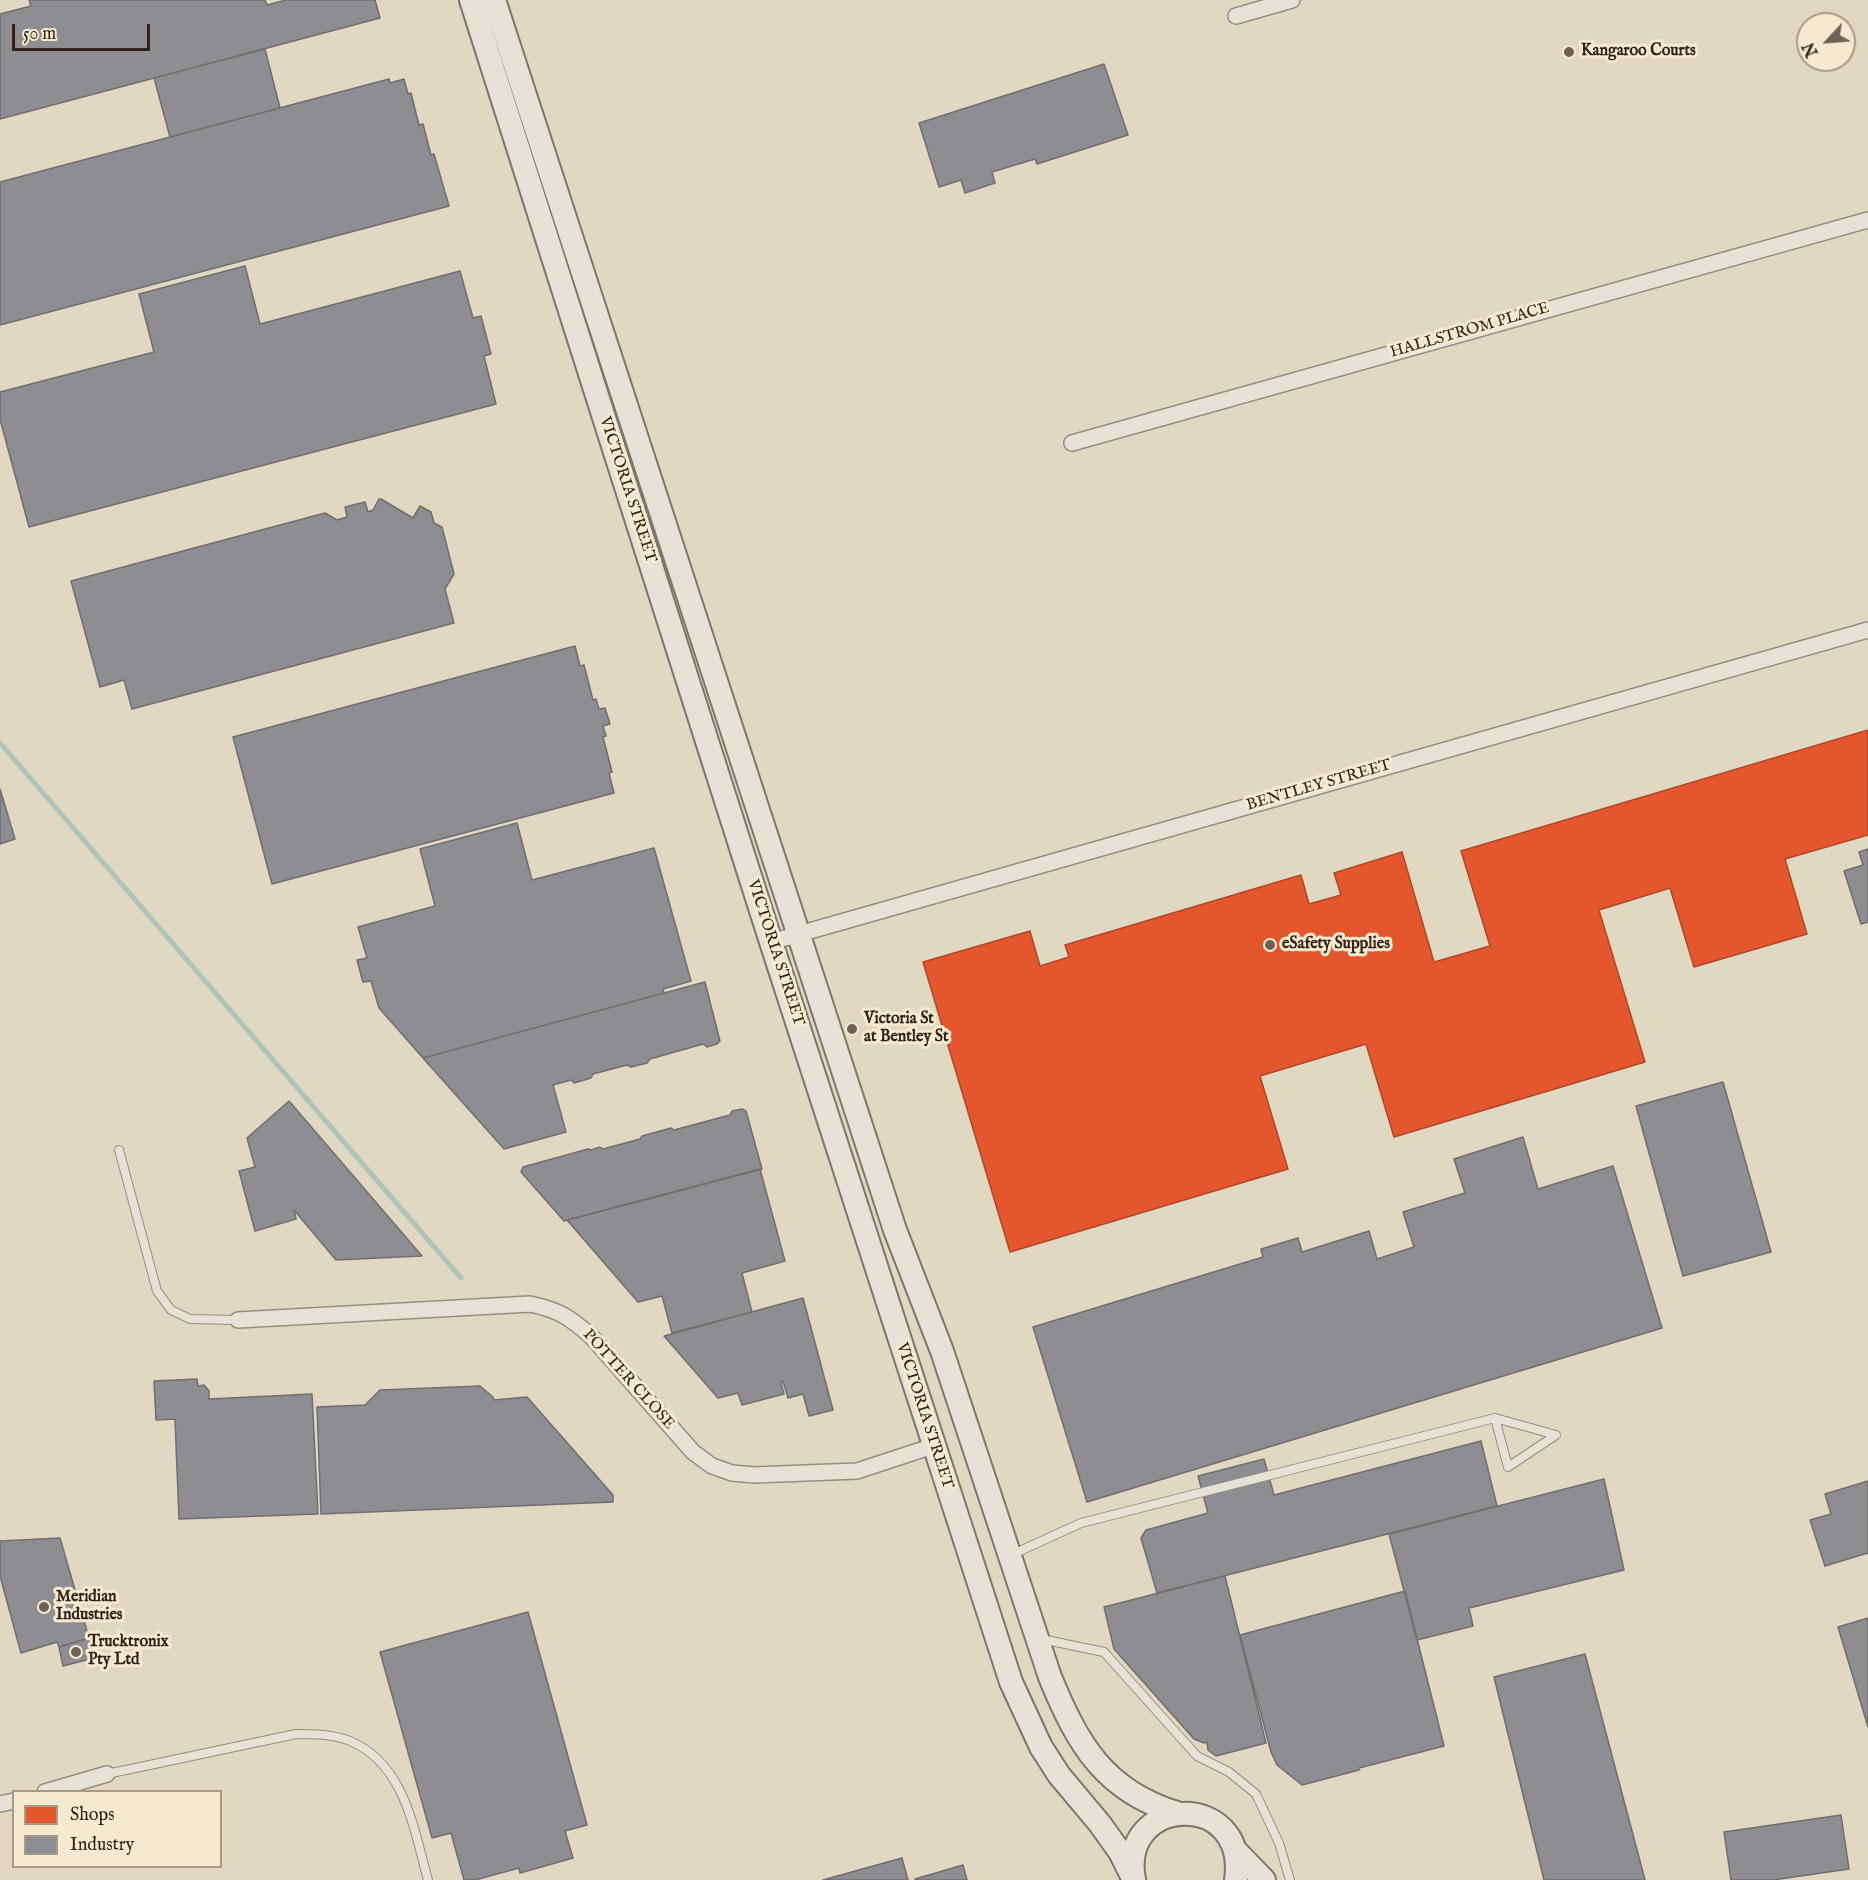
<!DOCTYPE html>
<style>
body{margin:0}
#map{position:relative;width:1868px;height:1880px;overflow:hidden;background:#e1d8c2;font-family:"IM FELL English",serif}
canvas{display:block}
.legend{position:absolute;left:12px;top:1790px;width:210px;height:78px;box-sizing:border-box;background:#f4eacf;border:2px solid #a79a87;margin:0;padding:8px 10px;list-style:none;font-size:18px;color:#34211a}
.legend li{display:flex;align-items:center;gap:12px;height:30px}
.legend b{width:30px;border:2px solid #a79a87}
.north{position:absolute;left:1796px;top:12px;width:60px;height:60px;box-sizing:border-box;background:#f4eacf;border:2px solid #a79a87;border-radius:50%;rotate:244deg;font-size:16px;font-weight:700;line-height:24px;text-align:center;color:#34211a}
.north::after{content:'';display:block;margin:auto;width:21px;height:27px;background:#716155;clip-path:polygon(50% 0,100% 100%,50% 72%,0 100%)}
.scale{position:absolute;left:12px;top:24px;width:138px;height:27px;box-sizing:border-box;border:3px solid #34211a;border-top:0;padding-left:8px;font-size:18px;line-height:21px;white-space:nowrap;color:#34211a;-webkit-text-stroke:4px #f4eacf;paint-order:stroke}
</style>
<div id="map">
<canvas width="1868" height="1880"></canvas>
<ul class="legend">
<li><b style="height:16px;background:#e4572e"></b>Shops</li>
<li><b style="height:16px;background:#8d8d92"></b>Industry</li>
</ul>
<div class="north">N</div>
<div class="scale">50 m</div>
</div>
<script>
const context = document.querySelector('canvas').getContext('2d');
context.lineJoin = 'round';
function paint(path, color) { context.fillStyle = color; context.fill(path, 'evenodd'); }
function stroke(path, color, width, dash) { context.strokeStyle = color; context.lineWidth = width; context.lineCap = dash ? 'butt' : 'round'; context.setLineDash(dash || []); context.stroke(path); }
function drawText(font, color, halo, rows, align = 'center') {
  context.font = font + ' "IM FELL English",serif'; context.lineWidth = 6; context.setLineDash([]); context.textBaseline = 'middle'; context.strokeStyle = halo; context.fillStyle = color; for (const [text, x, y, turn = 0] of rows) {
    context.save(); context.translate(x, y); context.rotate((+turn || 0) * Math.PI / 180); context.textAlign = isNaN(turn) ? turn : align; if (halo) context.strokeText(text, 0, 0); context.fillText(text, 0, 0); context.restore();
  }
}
const shops = new Path2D(`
 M 1868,730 L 1868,835 L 1785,859 L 1807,934 L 1694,967 L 1670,888 L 1599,910 L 1645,1062 L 1394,1137 L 1366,1044 L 1260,1076 L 1288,1169 L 1010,1252 L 923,962 L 1030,931 L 1040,966 L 1069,957 L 1065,945 L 1301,875 L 1309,904 L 1341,895 L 1334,873 L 1402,852 L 1434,962 L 1490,946 L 1461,851 Z`);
const industry = new Path2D(`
 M 29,0 L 265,0 L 267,5 L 286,0 L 375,0 L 380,18 L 0,119 L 0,14 L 31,6 Z
 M 265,49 L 280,108 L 170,137 L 154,78 Z
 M 1104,64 L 1128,135 L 1037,164 L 1035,159 L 992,172 L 995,183 L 965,193 L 961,180 L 939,187 L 919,123 Z
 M 389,79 L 390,83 L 404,79 L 408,94 L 411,93 L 419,125 L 423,124 L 431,155 L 434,154 L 449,206 L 0,325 L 0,182 Z
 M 245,266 L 260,324 L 460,271 L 473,318 L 481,316 L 491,354 L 484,356 L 496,404 L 29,527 L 0,419 L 0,392 L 154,352 L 139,294 Z
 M 379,499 L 381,499 L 413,518 L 420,506 L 431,512 L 434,523 L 442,527 L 454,574 L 445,589 L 454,623 L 132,709 L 124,680 L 100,687 L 71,581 L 325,513 L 337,520 L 347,517 L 345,507 L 365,502 L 368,512 L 373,510 Z
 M 575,646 L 580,666 L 584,665 L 593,700 L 596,699 L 599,709 L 605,708 L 610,724 L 603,726 L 606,736 L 603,737 L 612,772 L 609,773 L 614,793 L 272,884 L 233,737 Z
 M 0,789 L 15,839 L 0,844 Z
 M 517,823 L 532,880 L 654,848 L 691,981 L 663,989 L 664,993 L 423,1058 L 379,1008 L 371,981 L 363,982 L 357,960 L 367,958 L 358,927 L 435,906 L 420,849 Z
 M 1868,849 L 1868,922 L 1861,924 L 1844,871 L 1863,865 L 1859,852 Z
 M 705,982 L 720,1041 L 717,1044 L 707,1047 L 703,1044 L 650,1059 L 647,1063 L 631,1067 L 627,1065 L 593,1074 L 591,1078 L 574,1083 L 571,1080 L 553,1085 L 566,1132 L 504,1149 L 423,1058 Z
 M 1723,1082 L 1771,1252 L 1683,1276 L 1636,1106 Z
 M 289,1101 L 422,1256 L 336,1260 L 294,1210 L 296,1219 L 255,1231 L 239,1171 L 255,1167 L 247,1138 Z
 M 742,1109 L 746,1111 L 762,1169 L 564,1221 L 521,1172 L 523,1167 L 588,1149 L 591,1150 L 600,1147 L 603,1149 L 640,1139 L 642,1136 L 671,1128 L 674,1130 L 730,1115 L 732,1111 Z
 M 1523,1137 L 1538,1189 L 1613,1166 L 1662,1328 L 1087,1502 L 1033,1327 L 1263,1257 L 1261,1249 L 1298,1238 L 1302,1252 L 1369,1231 L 1377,1259 L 1414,1247 L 1403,1212 L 1465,1193 L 1454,1159 Z
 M 760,1169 L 785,1261 L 742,1273 L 752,1312 L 672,1333 L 662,1296 L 638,1302 L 567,1220 Z
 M 803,1298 L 833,1410 L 809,1416 L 803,1394 L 788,1398 L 783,1381 L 781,1382 L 784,1394 L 742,1405 L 738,1393 L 718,1398 L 664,1336 Z
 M 197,1379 L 198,1386 L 204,1385 L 209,1391 L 209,1399 L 312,1394 L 318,1514 L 179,1519 L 175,1419 L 156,1420 L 154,1381 Z
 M 480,1386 L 493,1397 L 494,1400 L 527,1397 L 613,1495 L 613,1502 L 321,1514 L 317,1407 L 365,1405 L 380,1390 Z
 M 1481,1441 L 1497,1506 L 1157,1593 L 1141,1538 L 1146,1530 L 1208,1513 L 1198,1476 L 1264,1459 L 1274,1495 Z
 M 1604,1479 L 1624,1570 L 1469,1608 L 1473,1626 L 1417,1640 L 1389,1534 Z
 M 1868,1481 L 1868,1553 L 1825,1566 L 1810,1520 L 1831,1514 L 1825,1494 Z
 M 60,1538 L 89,1638 L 59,1647 L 57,1642 L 21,1653 L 0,1576 L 0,1541 Z
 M 1225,1576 L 1266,1743 L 1216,1756 L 1208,1750 L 1207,1742 L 1204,1743 L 1194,1739 L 1114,1649 L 1104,1607 Z
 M 1405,1591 L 1444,1746 L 1359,1768 L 1359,1770 L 1302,1785 L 1277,1765 L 1271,1752 L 1240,1635 Z
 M 528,1612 L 587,1825 L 565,1831 L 573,1858 L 520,1873 L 519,1868 L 475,1880 L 464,1880 L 451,1833 L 432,1838 L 380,1652 Z
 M 1868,1618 L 1868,1727 L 1838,1627 Z
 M 89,1638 L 94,1658 L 63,1666 L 59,1647 Z
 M 1585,1654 L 1645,1880 L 1544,1880 L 1494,1677 Z
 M 1841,1815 L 1849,1869 L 1773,1880 L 1731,1880 L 1724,1832 Z
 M 902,1858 L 908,1880 L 823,1880 Z
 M 963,1865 L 967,1880 L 915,1880 L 915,1879 Z`);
const stream = new Path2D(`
 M 0,743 L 461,1278`);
const service = new Path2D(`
 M 119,1150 L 157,1291 L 171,1310 L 190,1319 L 238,1320
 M 1011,1555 L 1081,1523 L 1495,1418 L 1508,1467 L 1556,1435 L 1495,1418
 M 1041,1639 L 1104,1652 L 1197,1756 L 1229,1772 L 1256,1794 L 1279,1843 L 1290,1880
 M 107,1774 L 296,1734 C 314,1734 333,1734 350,1741 C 405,1764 414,1830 428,1880`);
const minor = new Path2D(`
 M 1236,16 L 1292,0
 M 1072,443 L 1868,220
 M 771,942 L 1868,630
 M 238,1320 L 530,1304 C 559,1310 569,1317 591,1336 L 693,1452 L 712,1466 L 732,1473 L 754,1475 L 857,1471 L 933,1446
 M 45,1792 L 107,1774
 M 0,1804 L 14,1801`);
const secondary = new Path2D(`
 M 471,0 L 771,942 L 1011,1682 L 1041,1747 L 1059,1775 L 1100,1824 L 1120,1852 L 1134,1880
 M 494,0 L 895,1230 L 942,1351 L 1050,1677 C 1077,1743 1104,1791 1177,1813
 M 1235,1850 L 1264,1880
 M 1134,1879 C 1118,1795 1249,1789 1236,1880`);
const markers = [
 [1569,52,6,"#716155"],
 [1270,945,6,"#716155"],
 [852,1029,6,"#716155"],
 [44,1607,6,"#716155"],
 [76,1652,6,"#716155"]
];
const poiNames = [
 ["Kangaroo Courts",1581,52],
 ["eSafety Supplies",1282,945],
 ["Victoria St",864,1020],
 ["at Bentley St",864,1038],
 ["Meridian",56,1598],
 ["Industries",56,1616],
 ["Trucktronix",88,1643],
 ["Pty Ltd",88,1661]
];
const streetNames = [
 ["HALLSTROM PLACE",1470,331,-16],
 ["VICTORIA STREET",627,490,72],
 ["BENTLEY STREET",1319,786,-16],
 ["VICTORIA STREET",775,953,72],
 ["POTTER CLOSE",628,1380,48],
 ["VICTORIA STREET",924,1416,72]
];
paint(shops, '#e4572e');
stroke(shops, '#af4728', 1.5);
paint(industry, '#8d8d92');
stroke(industry, '#726d6e', 1.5);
stroke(stream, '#afc4b8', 5);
stroke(service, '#958e81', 10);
stroke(minor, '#958e81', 18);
stroke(secondary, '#7d766a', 26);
stroke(service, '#e7e2d7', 8);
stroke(minor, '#e7e2d7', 15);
stroke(secondary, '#e7e2d7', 22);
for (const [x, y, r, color] of markers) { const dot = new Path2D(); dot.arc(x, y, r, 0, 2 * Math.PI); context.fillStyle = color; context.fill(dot); stroke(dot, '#f4eacf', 2); }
drawText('bold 16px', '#34211a', '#f4eacf', poiNames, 'left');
drawText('16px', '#34211a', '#f4eacf', streetNames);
</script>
